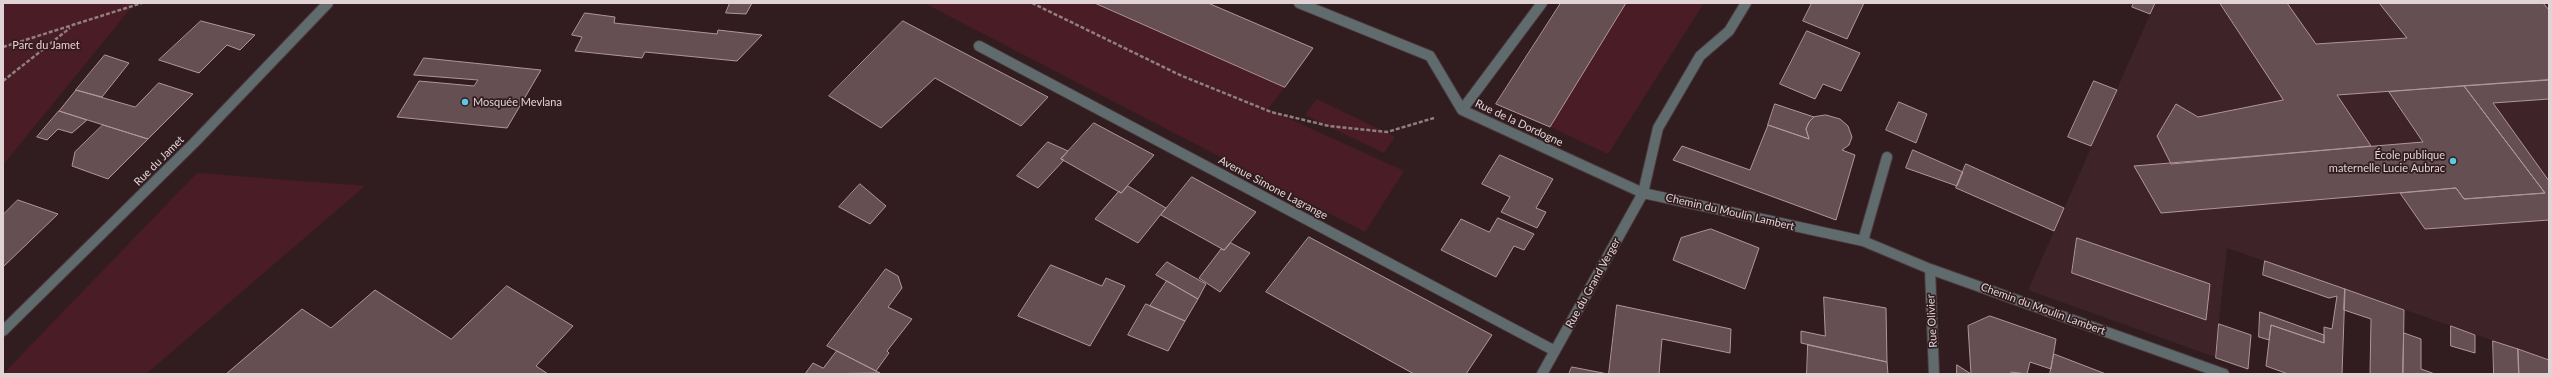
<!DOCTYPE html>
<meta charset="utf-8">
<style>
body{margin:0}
#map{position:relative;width:2552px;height:377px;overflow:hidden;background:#311d20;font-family:Lato,sans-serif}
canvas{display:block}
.frame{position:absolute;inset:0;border:4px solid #e1d3d5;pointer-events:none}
</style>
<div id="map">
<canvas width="2552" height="377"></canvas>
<div class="frame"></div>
</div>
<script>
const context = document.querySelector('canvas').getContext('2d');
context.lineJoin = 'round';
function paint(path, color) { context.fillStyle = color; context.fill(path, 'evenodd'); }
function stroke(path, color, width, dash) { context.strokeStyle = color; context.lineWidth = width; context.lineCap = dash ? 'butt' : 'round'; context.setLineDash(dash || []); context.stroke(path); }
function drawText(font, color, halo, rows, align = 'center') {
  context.font = font + ' Lato,sans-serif'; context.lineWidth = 3.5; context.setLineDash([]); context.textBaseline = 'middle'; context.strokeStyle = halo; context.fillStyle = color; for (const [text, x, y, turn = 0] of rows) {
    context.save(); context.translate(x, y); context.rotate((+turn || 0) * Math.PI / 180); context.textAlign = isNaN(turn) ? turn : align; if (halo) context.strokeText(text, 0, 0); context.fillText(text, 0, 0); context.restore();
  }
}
const built = new Path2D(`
 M 2155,3 L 2549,3 L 2549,360 L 2227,248 L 2215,357 L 2028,290 Z`);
const green = new Path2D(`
 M 3,3 L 135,3 L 3,165 Z
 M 924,3 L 1095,3 L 1285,87 L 1268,109 L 1404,171 L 1365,232 Z
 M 1626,3 L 1704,3 L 1608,154 L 1550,127 Z
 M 1317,99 L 1395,137 L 1384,153 L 1305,115 Z
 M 197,173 L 365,186 L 146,374 L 3,374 Z`);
const building = new Path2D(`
 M 730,3 L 752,3 L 746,14 L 726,13 Z
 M 1095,3 L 1208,3 L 1313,48 L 1285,87 Z
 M 1561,3 L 1626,3 L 1550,127 L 1496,104 Z
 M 1812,3 L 1864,3 L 1847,39 L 1803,21 Z
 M 2134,3 L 2155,3 L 2150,14 L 2132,7 Z
 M 2220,3 L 2287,3 L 2316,44 L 2407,38 L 2379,3 L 2543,3 L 2549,10 L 2549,80 L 2337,95 L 2371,146 L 2171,164 L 2157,136 L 2176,104 L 2198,117 L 2283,100 Z
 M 585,13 L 615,17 L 614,23 L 717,34 L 718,30 L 762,35 L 737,61 L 645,52 L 642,58 L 575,51 L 582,37 L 572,35 Z
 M 201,21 L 255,35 L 240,50 L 227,45 L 199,73 L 159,60 Z
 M 903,21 L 1048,97 L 1021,126 L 935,78 L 881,128 L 829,96 Z
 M 1807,31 L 1860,53 L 1841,91 L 1823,84 L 1815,99 L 1780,84 Z
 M 105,55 L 129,63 L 102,97 L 76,90 Z
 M 424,58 L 541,70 L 507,128 L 397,117 L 419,81 L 474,86 L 478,80 L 414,75 Z
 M 2549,80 L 2549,99 L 2493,103 L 2549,181 L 2549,220 L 2425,229 L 2400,193 L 2456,188 L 2464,199 L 2545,193 L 2464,86 Z
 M 2094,81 L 2117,90 L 2091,146 L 2068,137 Z
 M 159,83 L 193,94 L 148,139 L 59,111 L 76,90 L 135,107 Z
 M 2464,86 L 2545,193 L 2464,199 L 2456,188 L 2161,213 L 2134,166 L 2423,142 L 2389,92 Z
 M 1899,102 L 1927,114 L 1916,143 L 1886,130 Z
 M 1775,104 L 1814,117 L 1809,122 L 1806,129 L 1809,139 L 1768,125 Z
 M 59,111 L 87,120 L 72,133 L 58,129 L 47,140 L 37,137 Z
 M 1826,115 L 1840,119 L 1848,126 L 1852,137 L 1849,145 L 1842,150 L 1855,155 L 1836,220 L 1673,160 L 1682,146 L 1750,170 L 1768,125 L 1809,139 L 1806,129 L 1809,122 L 1814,117 Z
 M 1094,123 L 1154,155 L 1121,193 L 1061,159 Z
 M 103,125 L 148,139 L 108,179 L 72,166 L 75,152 Z
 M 1048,142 L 1068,151 L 1061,159 L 1064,160 L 1038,188 L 1017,176 Z
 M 1913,150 L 1963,172 L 1957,186 L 1906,168 Z
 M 1500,155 L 1553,179 L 1536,208 L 1546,212 L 1537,228 L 1501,212 L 1510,197 L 1482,184 Z
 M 1966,164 L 2064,208 L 2054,231 L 1956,188 Z
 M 1192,177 L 1256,212 L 1224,250 L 1161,215 Z
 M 860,184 L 886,206 L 870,224 L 839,207 Z
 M 1128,186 L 1166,208 L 1138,243 L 1095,219 L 1119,191 L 1121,193 Z
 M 18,200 L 58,214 L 3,267 L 3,215 Z
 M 1498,218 L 1534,234 L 1524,250 L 1514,246 L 1496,277 L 1441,250 L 1461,219 L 1489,232 Z
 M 1711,229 L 1759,248 L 1745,289 L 1673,260 L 1681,238 Z
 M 1309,237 L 1492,335 L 1466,374 L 1414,374 L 1266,292 Z
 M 2077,238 L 2210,284 L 2206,320 L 2072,273 Z
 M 1231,243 L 1250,253 L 1220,292 L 1199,278 L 1221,249 L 1224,250 Z
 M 2265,261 L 2345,289 L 2342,374 L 2288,374 L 2266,366 L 2271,325 L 2324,343 L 2324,327 L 2332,329 L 2337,296 L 2329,298 L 2263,275 Z
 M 1167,262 L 1206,284 L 1198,299 L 1156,275 Z
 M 1051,265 L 1102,286 L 1106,278 L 1125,286 L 1090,346 L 1018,316 Z
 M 886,269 L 898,276 L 902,288 L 888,307 L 912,319 L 887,351 L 889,353 L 876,371 L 827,346 Z
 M 1167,281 L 1198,299 L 1185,321 L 1150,306 Z
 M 507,286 L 573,326 L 536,366 L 548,374 L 226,374 L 302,309 L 331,328 L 375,290 L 451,339 Z
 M 2345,289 L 2404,310 L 2403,374 L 2370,374 L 2371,319 L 2344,310 Z
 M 1824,297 L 1886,308 L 1887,362 L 1801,343 L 1801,331 L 1825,336 Z
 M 1146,304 L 1185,321 L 1168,351 L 1128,335 Z
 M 1617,305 L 1731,329 L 1730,353 L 1662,339 L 1659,374 L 1609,374 Z
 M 2260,312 L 2324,335 L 2324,343 L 2271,325 L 2269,340 L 2259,337 Z
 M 1990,316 L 2056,339 L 2051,369 L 2030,362 L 2027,374 L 2011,372 L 2011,374 L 1971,374 L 1968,326 Z
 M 2219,324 L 2251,335 L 2248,369 L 2216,358 Z
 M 2451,326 L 2475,335 L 2475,353 L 2451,346 Z
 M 2404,333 L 2421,339 L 2421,369 L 2435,374 L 2403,374 Z
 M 2493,341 L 2518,349 L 2519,374 L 2494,374 Z
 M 1808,345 L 1887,362 L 1888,374 L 1807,374 Z
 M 2518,349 L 2549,360 L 2549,374 L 2519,374 Z
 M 837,351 L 876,371 L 880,373 L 805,374 L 813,363 L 823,368 Z
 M 2054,354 L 2106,374 L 2050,374 Z
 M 1957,365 L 1971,374 L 1957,374 Z
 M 1572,367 L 1608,374 L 1569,374 Z`);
const path = new Path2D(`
 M 1032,3 L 1182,76 L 1271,112 L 1329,126 L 1387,132 L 1434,118
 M 3,47 L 142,3
 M 3,81 L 70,28`);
const minor = new Path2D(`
 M 1299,3 L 1430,56 L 1462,110 L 1643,193 L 1863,241 L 1930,269 L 2224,374
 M 979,46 L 1555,351
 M 1462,110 L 1542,3
 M 1863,241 L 1887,157
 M 1930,269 L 1934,374
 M 3,331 L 194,143 L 328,3
 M 1542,374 L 1643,193 L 1658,128 L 1700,56 L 1729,31 L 1746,3`);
const markers = [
 [465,102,4,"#5bc8e6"],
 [2453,161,4,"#5bc8e6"]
];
const parkNames = [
 ["Parc du Jamet",46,45]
];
const poiNames = [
 ["Mosquée Mevlana",473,102],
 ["École publique",2445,155,"right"],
 ["maternelle Lucie Aubrac",2445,168,"right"]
];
const streetNames = [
 ["Rue de la Dordogne",1519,123,25],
 ["Rue du Jamet",159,161,-45],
 ["Avenue Simone Lagrange",1273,188,28],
 ["Chemin du Moulin Lambert",1730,212,13],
 ["Rue du Grand Verger",1593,283,-61],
 ["Chemin du Moulin Lambert",2043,309,20],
 ["Rue Olivier",1932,321,-93]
];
paint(built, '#3e2328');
paint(green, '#4a1c26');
paint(building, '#664f52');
stroke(building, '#b0969a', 1);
stroke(minor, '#4d3a3d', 12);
stroke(path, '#8f7f81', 2.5, [4, 2]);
stroke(minor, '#606b6e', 10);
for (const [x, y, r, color] of markers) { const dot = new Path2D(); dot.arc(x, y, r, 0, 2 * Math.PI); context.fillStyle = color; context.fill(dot); stroke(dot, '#311d20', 1.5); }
drawText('11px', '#f5cad0', '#311d20', parkNames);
drawText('11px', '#e1d3d5', '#311d20', poiNames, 'left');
drawText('11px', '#e1d3d5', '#311d20', streetNames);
</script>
